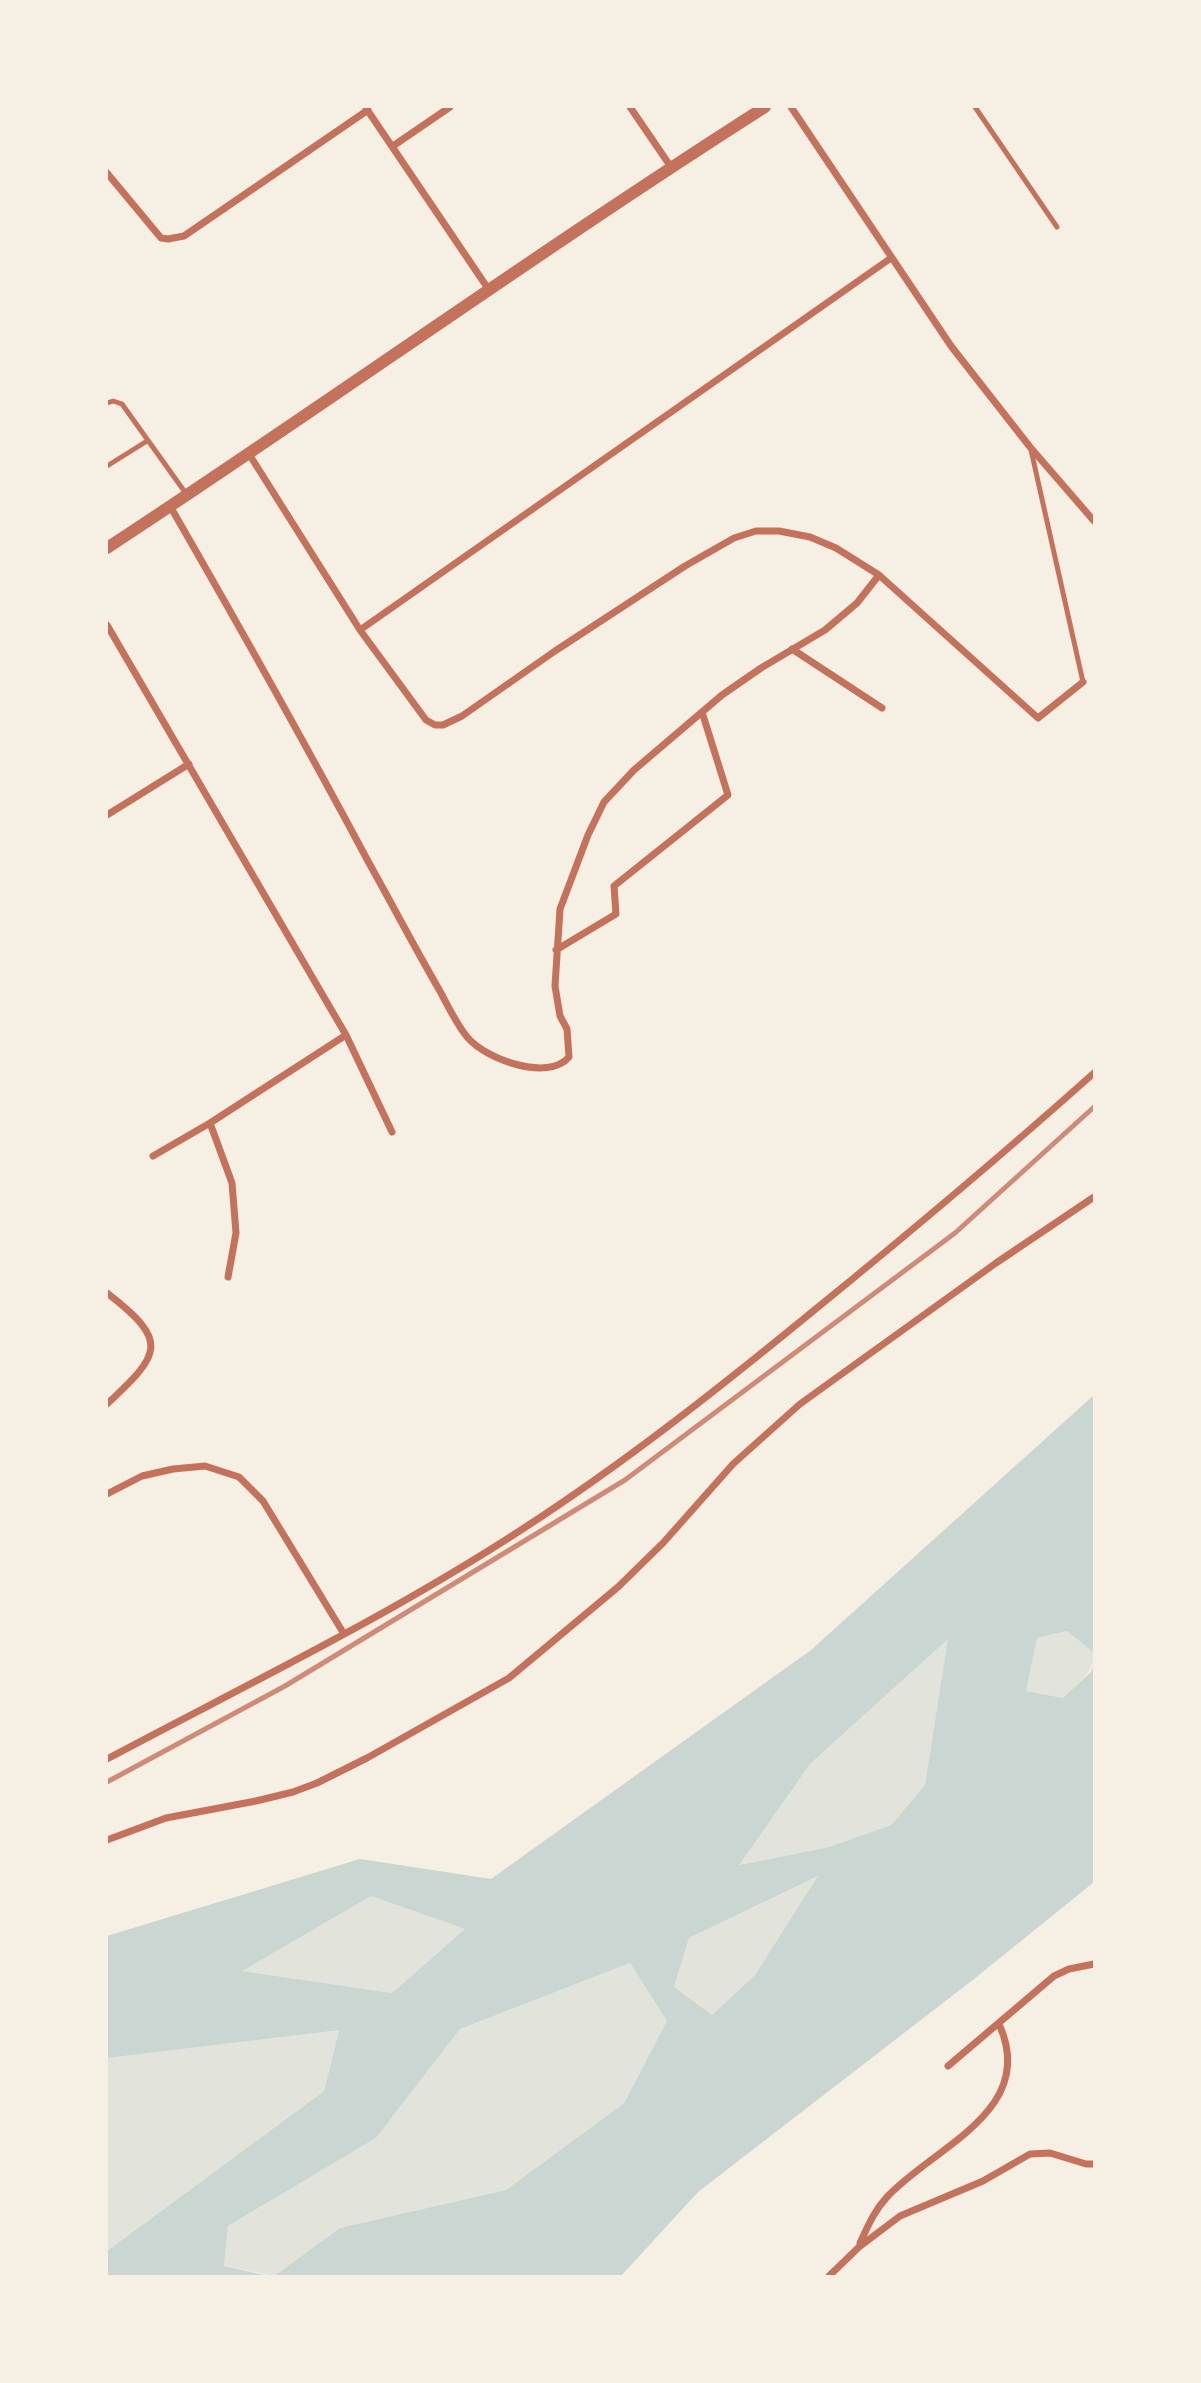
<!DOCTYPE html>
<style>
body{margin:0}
#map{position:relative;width:1201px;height:2383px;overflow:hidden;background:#f6efe4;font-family:"Asap Condensed",sans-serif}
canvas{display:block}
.frame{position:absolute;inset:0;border:108px solid #f6efe4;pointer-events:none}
</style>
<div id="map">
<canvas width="1201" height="2383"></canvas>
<div class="frame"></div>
</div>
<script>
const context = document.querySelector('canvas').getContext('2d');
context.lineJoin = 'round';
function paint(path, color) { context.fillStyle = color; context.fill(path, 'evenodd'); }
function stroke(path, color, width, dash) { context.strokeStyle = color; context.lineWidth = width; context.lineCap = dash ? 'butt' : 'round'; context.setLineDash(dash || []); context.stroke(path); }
const green = new Path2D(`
 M 1067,1631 L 1094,1653 C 1094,1674 1077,1684 1063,1698 L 1026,1691 L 1037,1638 Z
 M 949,1638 L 925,1785 L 891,1825 L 829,1847 L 738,1865 L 810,1764 Z
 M 820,1875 L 755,1975 L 712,2015 L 674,1987 L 689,1938 Z
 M 371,1896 L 465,1929 L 392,1993 L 241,1971 Z
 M 630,1963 L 667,2021 L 624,2103 L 506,2190 L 341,2228 L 274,2276 L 224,2266 L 228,2226 L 376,2138 L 460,2029 Z
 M 339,2029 L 324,2091 L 107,2251 L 107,2058 Z`);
const water = new Path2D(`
 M 1094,1395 L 1094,1653 L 1067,1631 L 1037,1638 L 1026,1691 L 1063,1698 L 1091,1672 L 1094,1664 L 1094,1882 L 974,1979 L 698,2192 L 621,2276 L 274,2276 L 340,2228 L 506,2190 L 624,2103 L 667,2021 L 630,1963 L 460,2029 L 376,2138 L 228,2226 L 224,2266 L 268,2276 L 107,2276 L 107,2251 L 324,2091 L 339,2030 L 107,2058 L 107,1936 L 360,1859 L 491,1879 L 811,1650 ZM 948,1639 L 925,1785 L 891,1825 L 829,1847 L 739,1865 L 810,1764 ZM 818,1876 L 755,1975 L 712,2015 L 674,1987 L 689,1938 ZM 371,1896 L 465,1929 L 392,1993 L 242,1971 Z`);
const service = new Path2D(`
 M 975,107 L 1057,227
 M 107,403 L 113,401 L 122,404 L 187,495
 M 1031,450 L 1083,682
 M 107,466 L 147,441`);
const minor = new Path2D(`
 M 630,107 L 671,167
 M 791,107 L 951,346 L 1030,447 L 1094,521
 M 366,108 L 489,290
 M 393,146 L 450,107
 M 107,173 L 161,238 L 168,239 L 184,236 L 368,110
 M 249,454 L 360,630 L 426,720 L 435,725 L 443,725 L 462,716 L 555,651 L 685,566 L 734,538 L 756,531 L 779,531 L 810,537 L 836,548 L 879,575 L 1038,718 L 1083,682
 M 170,506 C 238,624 305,743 369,863 C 393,906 416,950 441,993 C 449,1008 457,1025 468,1038 C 486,1059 548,1082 569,1057 L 567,1029 L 560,1016 L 555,986 L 560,909 L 588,835 L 604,802 L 634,770 L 722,695 L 761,668 L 825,630 L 857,603 L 879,575
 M 107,625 L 346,1035 L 392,1132
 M 360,630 L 891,258
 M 792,649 L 882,708
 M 107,815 L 189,764
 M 556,950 L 616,914 L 614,886 L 728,795 L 702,712
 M 210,1123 L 232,1183 L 236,1233 L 228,1277
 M 153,1156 L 210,1123 L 346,1035
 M 107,1293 C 169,1341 162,1353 107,1404
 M 107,1494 L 142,1476 L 173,1469 L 205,1466 L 239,1477 L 263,1501 L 344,1634
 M 107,1759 C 246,1685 389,1616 521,1530 C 623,1464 718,1389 812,1312 C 908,1234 1002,1155 1094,1073
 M 107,1840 L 166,1818 L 256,1801 L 293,1792 L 317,1783 L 367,1758 L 509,1678 L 618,1587 L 663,1543 L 733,1464 L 800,1404 L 996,1263 L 1094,1197
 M 948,2066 L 1054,1976 L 1069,1969 L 1094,1964
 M 860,2243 C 868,2226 874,2211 887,2197 C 933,2147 1039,2111 999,2024
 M 829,2276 L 859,2247 L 900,2216 L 983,2181 L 1030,2154 L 1050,2153 L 1086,2164 L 1094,2164`);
const tertiary = new Path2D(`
 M 107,548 C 328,403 542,249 765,107`);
const rail = new Path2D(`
 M 107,1782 L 285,1686 L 625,1480 L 955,1233 L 1094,1107`);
paint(green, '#e2e4dc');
paint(water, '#c9d6d2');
stroke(service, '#c5725c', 5);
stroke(minor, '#c5725c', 7);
stroke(tertiary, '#c5725c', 12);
stroke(rail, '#cf8b77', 5);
</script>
